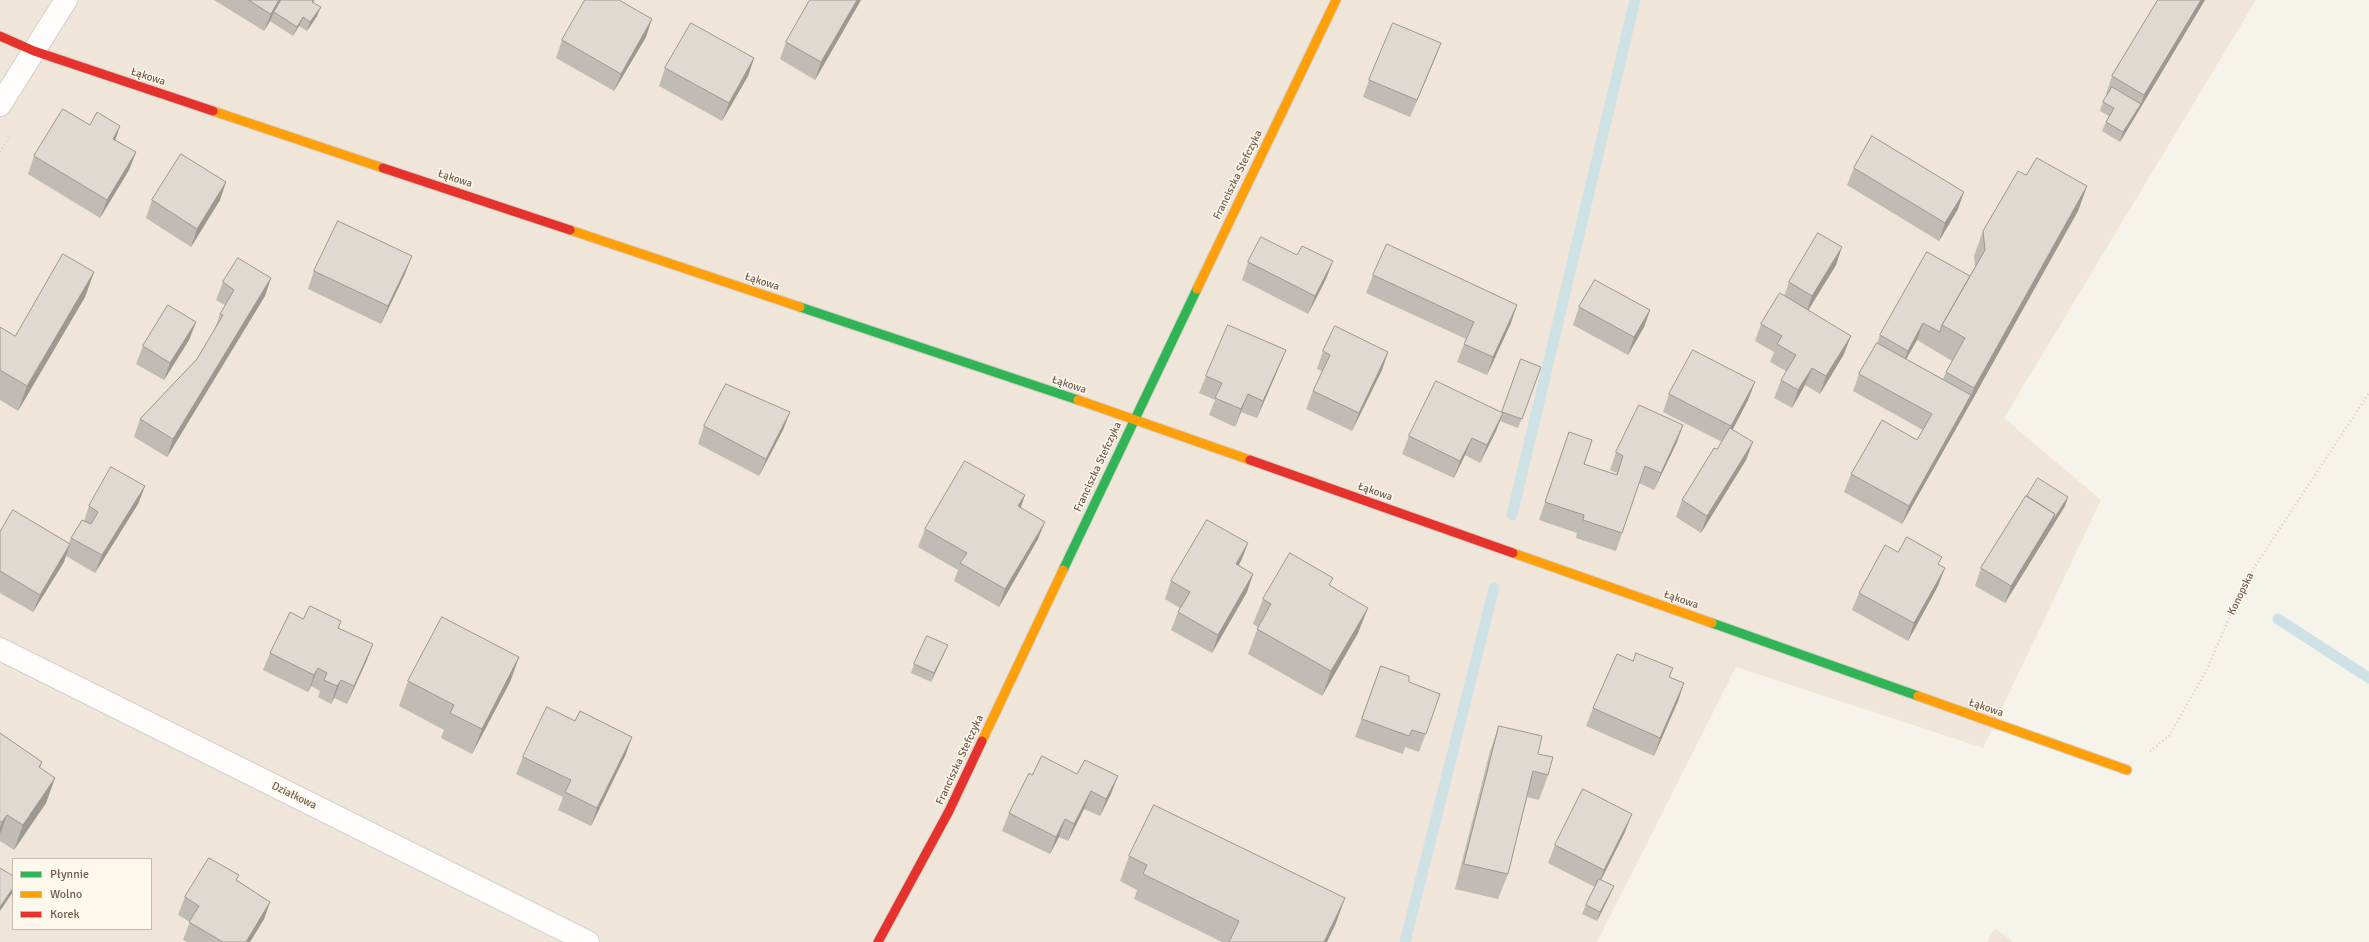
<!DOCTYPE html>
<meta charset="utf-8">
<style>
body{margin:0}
#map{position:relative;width:2369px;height:942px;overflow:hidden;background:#f6f3eb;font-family:Signika,sans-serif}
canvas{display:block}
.legend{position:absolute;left:12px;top:858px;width:140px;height:72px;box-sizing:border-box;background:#fef8ed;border:1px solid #c6baad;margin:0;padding:5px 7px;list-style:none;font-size:12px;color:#725d4d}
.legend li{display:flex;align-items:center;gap:8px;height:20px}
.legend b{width:20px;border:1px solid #c6baad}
</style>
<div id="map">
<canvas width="2369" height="942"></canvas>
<ul class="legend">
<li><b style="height:5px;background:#30b455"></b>Płynnie</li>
<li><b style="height:5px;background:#ff9f0a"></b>Wolno</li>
<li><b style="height:5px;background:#e5322d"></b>Korek</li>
</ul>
</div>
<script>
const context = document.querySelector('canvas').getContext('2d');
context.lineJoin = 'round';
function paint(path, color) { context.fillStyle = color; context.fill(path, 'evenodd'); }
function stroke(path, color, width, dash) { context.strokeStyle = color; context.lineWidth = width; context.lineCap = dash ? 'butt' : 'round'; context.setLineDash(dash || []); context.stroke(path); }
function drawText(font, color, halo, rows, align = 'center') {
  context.font = font + ' Signika,sans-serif'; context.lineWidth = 3; context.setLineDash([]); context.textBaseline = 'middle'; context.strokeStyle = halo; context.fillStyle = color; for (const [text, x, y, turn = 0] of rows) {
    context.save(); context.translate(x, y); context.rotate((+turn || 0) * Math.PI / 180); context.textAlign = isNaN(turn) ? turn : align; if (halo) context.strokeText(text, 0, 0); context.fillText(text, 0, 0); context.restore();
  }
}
const residential = new Path2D(`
 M 0,0 L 2256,0 L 2004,418 L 2101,500 L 1983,748 L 1736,667 L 1597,942 L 0,942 ZM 13,859 L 151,859 L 151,929 L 13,929 Z
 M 1995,928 L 2013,942 L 1987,942 Z`);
const stream = new Path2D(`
 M 1512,515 L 1635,0
 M 2278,619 L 2369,678
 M 1405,942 L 1494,588`);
const path = new Path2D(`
 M 0,152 L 10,135
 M 2150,751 L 2169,736 L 2206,671 L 2246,580 L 2369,393`);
const street = new Path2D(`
 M 0,105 L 66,0
 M 0,649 L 588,942`);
const fast = new Path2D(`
 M 800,307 L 1078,400
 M 1063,570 L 1197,289
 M 1712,623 L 1918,696`);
const slow = new Path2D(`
 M 213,111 L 383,168
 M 570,230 L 800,307
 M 1197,289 L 1336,0
 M 1078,400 L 1250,460
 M 1513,553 L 1712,623
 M 1918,696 L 2127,770
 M 982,741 L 1063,570`);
const jam = new Path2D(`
 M 0,36 L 34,51 L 213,111
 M 383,168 L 570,230
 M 1250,460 L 1513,553
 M 878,942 L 949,811 L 982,741`);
const wall = new Path2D(`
 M 214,0 L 315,0 L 314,3 L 317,16 L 307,31 L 299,26 L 293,36 L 270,21 L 264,31 Z
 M 861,0 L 815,80 L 780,59 L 786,42 Z
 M 2158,0 L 2205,0 L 2120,142 L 2102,131 L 2106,122 L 2109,116 L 2100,111 L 2103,102 L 2108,95 L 2106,94 L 2112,76 Z
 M 646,37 L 614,91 L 556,58 L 562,40 Z
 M 1441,43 L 1434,61 L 1410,117 L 1363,97 L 1369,80 Z
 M 754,58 L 748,76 L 722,121 L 659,86 L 665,68 Z
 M 115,140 L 136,152 L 129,170 L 100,218 L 28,174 L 34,156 Z
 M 1854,168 L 1958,209 L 1939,241 L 1847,185 Z
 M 2026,175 L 2087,186 L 2078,211 L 1902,524 L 1844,492 L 1851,474 L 1917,440 L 1923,430 L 1853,391 L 1859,374 L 1877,343 L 1880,335 L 1970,276 L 1975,267 L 1974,256 L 1983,231 ZM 1917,340 L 1952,361 L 1946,372 L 1943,379 L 1906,359 Z
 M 152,200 L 220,200 L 191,247 L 146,218 Z
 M 1248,262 L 1326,279 L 1308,314 L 1242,280 Z
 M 1836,265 L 1808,310 L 1844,354 L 1820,394 L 1805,385 L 1792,408 L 1774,398 L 1781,380 L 1786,371 L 1770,362 L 1774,352 L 1755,341 L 1761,324 L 1784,296 L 1789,282 Z
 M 314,271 L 405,274 L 381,324 L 308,289 Z
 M 94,272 L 85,297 L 18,411 L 0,400 L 0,327 L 15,336 Z
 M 1373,275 L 1511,323 L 1487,375 L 1457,362 L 1466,339 L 1366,293 Z
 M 223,282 L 265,296 L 167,457 L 134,437 L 140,419 L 197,359 L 214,331 L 220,314 L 225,305 L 216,300 Z
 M 1579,307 L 1650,310 L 1644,327 L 1628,355 L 1573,325 Z
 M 196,322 L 189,340 L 164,380 L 136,364 L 143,346 Z
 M 1286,350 L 1279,367 L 1257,418 L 1241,412 L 1235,427 L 1209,415 L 1215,400 L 1199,393 L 1206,376 Z
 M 1323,351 L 1388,352 L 1382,370 L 1352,431 L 1306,409 L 1313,391 L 1322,371 L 1317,369 Z
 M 1521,359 L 1541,367 L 1518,428 L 1500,421 L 1496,431 L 1480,463 L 1465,455 L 1454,478 L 1402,454 L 1409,436 L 1502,413 Z
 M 1755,382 L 1748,400 L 1733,429 L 1746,460 L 1701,533 L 1676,517 L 1682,500 L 1722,442 L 1663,412 L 1669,394 Z
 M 790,412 L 783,430 L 759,476 L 698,444 L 704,426 Z
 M 1569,432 L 1584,464 L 1616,475 L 1617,473 L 1610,470 L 1616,452 L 1677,442 L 1654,490 L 1639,483 L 1616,551 L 1576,538 L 1577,533 L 1539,520 Z
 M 145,486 L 138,504 L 95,573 L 66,556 L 64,562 L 33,612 L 0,593 L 0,532 L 69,543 L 71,538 L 84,521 L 89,506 Z
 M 2027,496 L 2068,497 L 2065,506 L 2005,603 L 1975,586 L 1981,568 Z
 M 1021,508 L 1038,539 L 999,607 L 954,581 L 958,570 L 918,547 L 925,529 Z
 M 1248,543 L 1241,561 L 1238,566 L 1253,574 L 1247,592 L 1212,653 L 1171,630 L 1178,612 L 1180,608 L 1165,599 L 1171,581 Z
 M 1898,552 L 1940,565 L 1938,586 L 1908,641 L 1852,610 L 1859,593 Z
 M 1263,599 L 1358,633 L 1322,696 L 1248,654 L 1258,627 L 1253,624 Z
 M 303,619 L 341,621 L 339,628 L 373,644 L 366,662 L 347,704 L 334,698 L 331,704 L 318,697 L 320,691 L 311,686 L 308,692 L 263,670 L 270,653 Z
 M 944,654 L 931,682 L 911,673 L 914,664 Z
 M 519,657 L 510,682 L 472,754 L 441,738 L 444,730 L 399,706 L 408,681 Z
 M 1633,661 L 1673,668 L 1669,677 L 1684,683 L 1678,701 L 1654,756 L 1586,726 L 1593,708 Z
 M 1381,666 L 1409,682 L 1440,694 L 1419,752 L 1405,747 L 1403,754 L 1355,737 Z
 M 575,721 L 626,754 L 591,826 L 558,810 L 563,797 L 516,774 L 523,757 Z
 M 1499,726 L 1538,754 L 1548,775 L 1539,800 L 1527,797 L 1508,874 L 1498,899 L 1455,889 L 1490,751 Z
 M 0,733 L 42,762 L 40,768 L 55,778 L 46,803 L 14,850 L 0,841 Z
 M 1032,775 L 1111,794 L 1100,816 L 1084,809 L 1068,841 L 1059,837 L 1050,854 L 1002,831 L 1009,813 Z
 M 1625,832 L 1601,880 L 1610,895 L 1597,921 L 1582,914 L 1586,905 L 1595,887 L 1548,863 L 1555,845 Z
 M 1129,856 L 1336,923 L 1327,942 L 1222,942 L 1134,899 L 1137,890 L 1120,881 Z
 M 237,880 L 270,902 L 264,919 L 250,942 L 187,942 L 183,940 L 190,922 L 178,915 L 185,897 Z`);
const shadedWall = new Path2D(`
 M 279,0 L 284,0 L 274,12 L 270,21 L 264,31 L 271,14 Z
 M 857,0 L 861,0 L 815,80 L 821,62 Z
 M 2201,0 L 2205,0 L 2120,142 L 2123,132 L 2141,104 L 2144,95 Z
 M 321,7 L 317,16 L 307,31 L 310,22 Z
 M 303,17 L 299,26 L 293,36 L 297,27 Z
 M 652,19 L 646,37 L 614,91 L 621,74 Z
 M 1441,43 L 1434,61 L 1410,117 L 1417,100 Z
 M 754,58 L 748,76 L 722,121 L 729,103 Z
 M 120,126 L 114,144 L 113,139 Z
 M 136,152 L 129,170 L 100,218 L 107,200 Z
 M 226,182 L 220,200 L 191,247 L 197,229 Z
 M 2087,186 L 2078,211 L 1965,413 L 1974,388 Z
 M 1964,192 L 1958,209 L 1939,241 L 1945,223 Z
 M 1842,247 L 1836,265 L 1806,314 L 1812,296 Z
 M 412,256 L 405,274 L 381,324 L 388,306 Z
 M 1333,261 L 1326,279 L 1308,314 L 1315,296 Z
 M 94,272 L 85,297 L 18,411 L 27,386 Z
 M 271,278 L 265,296 L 167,457 L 173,439 Z
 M 1517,305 L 1511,323 L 1487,375 L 1493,357 Z
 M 1650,310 L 1644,327 L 1628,355 L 1634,337 Z
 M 196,322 L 189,340 L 164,380 L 170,363 Z
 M 1923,323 L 1917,340 L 1901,368 L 1908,351 Z
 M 1851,336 L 1844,354 L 1820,394 L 1826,376 Z
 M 1286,350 L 1279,367 L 1257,418 L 1263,401 Z
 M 1388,352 L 1382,370 L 1352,431 L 1359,413 Z
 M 1812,368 L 1805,385 L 1792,408 L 1798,390 Z
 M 1755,382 L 1748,400 L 1725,444 L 1731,426 Z
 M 1248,394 L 1241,412 L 1235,427 L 1241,409 Z
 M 1971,395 L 1965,413 L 1902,524 L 1909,506 Z
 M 790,412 L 783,430 L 759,476 L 766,459 Z
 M 1503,413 L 1496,431 L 1480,463 L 1487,445 Z
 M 1683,425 L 1677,442 L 1654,490 L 1661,473 Z
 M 1472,438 L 1465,455 L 1454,478 L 1460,461 Z
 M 1753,442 L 1746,460 L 1701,533 L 1707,516 Z
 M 145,486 L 138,504 L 95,573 L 102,555 Z
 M 1025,495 L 1019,513 L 1018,506 Z
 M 2068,497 L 2065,506 L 2005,603 L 2011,586 L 2055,514 Z
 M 1045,522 L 1038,539 L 999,607 L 1005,589 Z
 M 1248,543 L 1241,561 L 1229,582 L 1236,564 Z
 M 70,544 L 64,562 L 33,612 L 40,595 Z
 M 1945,568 L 1938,586 L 1908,641 L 1914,623 Z
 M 1253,574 L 1247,592 L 1212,653 L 1218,635 Z
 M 1368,608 L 1358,633 L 1322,696 L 1331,671 Z
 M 373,644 L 366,662 L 347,704 L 354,686 Z
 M 948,645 L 944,654 L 931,682 L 934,673 Z
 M 519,657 L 510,682 L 472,754 L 482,729 Z
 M 318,668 L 311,686 L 308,692 L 314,675 Z
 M 341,680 L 334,698 L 331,704 L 337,686 Z
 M 1684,683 L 1678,701 L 1654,756 L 1660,738 Z
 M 632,737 L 626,754 L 591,826 L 597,808 Z
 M 1118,776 L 1111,794 L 1100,816 L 1106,799 Z
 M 55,778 L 46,803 L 14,850 L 23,825 Z
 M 1091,791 L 1084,809 L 1068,841 L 1074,824 Z
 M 1632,814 L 1625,832 L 1597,888 L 1604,870 Z
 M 7,815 L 0,834 L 0,828 L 2,822 Z
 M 1065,819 L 1059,837 L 1050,854 L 1056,837 Z
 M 1614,886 L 1610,895 L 1597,921 L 1600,912 Z
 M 13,888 L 13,892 L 0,911 L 0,907 Z
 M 1345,898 L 1336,923 L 1327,942 L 1324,942 Z
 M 270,902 L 264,919 L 250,942 L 246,942 Z`);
const building = new Path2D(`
 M 249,0 L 279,0 L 271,14 Z
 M 281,0 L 313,0 L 312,2 L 321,7 L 310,22 L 303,17 L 297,27 L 274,12 Z
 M 585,0 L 619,0 L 652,19 L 621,74 L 562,40 Z
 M 810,0 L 857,0 L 821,62 L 786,42 Z
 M 2158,0 L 2201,0 L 2144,95 L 2112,76 Z
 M 691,23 L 754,58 L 729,103 L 665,68 Z
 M 1393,23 L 1441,43 L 1417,100 L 1369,80 Z
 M 2112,87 L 2141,104 L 2123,132 L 2106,122 L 2114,108 L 2103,102 Z
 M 63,109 L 90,125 L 97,112 L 120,126 L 113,139 L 136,152 L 107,200 L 34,156 Z
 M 1872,136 L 1964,192 L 1945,223 L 1854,168 Z
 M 181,154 L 226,182 L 197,229 L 152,200 Z
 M 2037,158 L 2087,186 L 1974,388 L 1946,372 L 1965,338 L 1942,325 L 1985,250 L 1983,231 L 2018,171 L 2026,175 Z
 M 338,221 L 412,256 L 388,306 L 314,271 Z
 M 1818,233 L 1842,247 L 1812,296 L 1789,282 Z
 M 1261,237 L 1297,255 L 1302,246 L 1333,261 L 1315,296 L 1248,262 Z
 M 1387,244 L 1517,305 L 1493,357 L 1464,344 L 1474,322 L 1373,275 Z
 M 1927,252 L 1970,276 L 1942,325 L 1940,332 L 1923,323 L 1908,351 L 1880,335 Z
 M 63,254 L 94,272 L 27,386 L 0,370 L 0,327 L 15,336 Z
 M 238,258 L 271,278 L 173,439 L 140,419 L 197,359 L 223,315 L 220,314 L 234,290 L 223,282 Z
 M 1595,280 L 1650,310 L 1634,337 L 1579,307 Z
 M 1780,293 L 1851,336 L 1826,376 L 1812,368 L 1798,390 L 1781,380 L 1796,355 L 1777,344 L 1782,336 L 1761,324 Z
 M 168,305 L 196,322 L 170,363 L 143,346 Z
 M 1228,325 L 1286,350 L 1263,401 L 1248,394 L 1241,409 L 1215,398 L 1222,383 L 1206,376 Z
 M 1335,326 L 1388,352 L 1359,413 L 1313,391 L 1330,355 L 1323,351 Z
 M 1877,343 L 1971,395 L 1909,506 L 1851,474 L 1882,420 L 1917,440 L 1932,414 L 1859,374 Z
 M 1693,350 L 1755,382 L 1731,426 L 1669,394 Z
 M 1521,359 L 1541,367 L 1522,419 L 1502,412 Z
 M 1436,381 L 1503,413 L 1487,445 L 1472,438 L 1460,461 L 1409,436 Z
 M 726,384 L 790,412 L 766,459 L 704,426 Z
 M 1639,405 L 1683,425 L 1661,473 L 1645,466 L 1622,533 L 1583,520 L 1584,515 L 1545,502 L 1569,432 L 1592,440 L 1584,464 L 1617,475 L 1623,456 L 1616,452 Z
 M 1730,428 L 1753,442 L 1707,516 L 1682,500 L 1714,448 L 1717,449 Z
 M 965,461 L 1025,495 L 1018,506 L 1045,522 L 1005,589 L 960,563 L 967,553 L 925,529 Z
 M 111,467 L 145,486 L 102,555 L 71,538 L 82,520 L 91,524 L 98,512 L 89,506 Z
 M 2038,478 L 2068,497 L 2052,522 L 2055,514 L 2027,496 Z
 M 2026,496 L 2055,514 L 2011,586 L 1981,568 Z
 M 13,510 L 70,544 L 40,595 L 0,571 L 0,532 Z
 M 1207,520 L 1248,543 L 1236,564 L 1253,574 L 1218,635 L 1178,612 L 1190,592 L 1171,581 Z
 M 1907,537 L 1942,557 L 1938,564 L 1945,568 L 1914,623 L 1859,593 L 1885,545 L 1898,552 Z
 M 1290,553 L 1333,578 L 1329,585 L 1368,608 L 1331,671 L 1257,629 L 1271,604 L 1263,599 Z
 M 310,606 L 341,621 L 338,628 L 373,644 L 354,686 L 341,680 L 337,686 L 324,680 L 327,673 L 318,668 L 314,675 L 270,653 L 290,612 L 303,619 Z
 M 442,617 L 519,657 L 482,729 L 450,713 L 454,705 L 408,681 Z
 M 927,636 L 948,645 L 934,673 L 914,664 Z
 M 1636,653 L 1673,668 L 1669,677 L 1684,683 L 1660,738 L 1593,708 L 1617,654 L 1633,661 Z
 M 1381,666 L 1409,676 L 1409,682 L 1440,694 L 1426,734 L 1412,730 L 1409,736 L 1362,719 Z
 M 547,707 L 575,721 L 580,711 L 632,737 L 597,808 L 565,792 L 571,780 L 523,757 Z
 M 1499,726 L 1542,736 L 1538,754 L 1553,757 L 1548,775 L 1533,771 L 1508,874 L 1464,864 Z
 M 0,733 L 42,762 L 39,767 L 55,778 L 23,825 L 7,815 L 2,822 L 0,821 Z
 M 1042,756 L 1077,774 L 1085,760 L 1118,776 L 1106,799 L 1091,791 L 1074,824 L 1065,819 L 1056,837 L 1009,813 L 1029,773 L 1032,775 Z
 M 1583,789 L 1632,814 L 1604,870 L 1555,845 Z
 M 1154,805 L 1345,898 L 1324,942 L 1229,942 L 1239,921 L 1143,874 L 1147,865 L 1129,856 Z
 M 209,858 L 239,875 L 236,880 L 270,902 L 246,942 L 223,942 L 189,922 L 199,906 L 185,897 Z
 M 0,868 L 13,876 L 13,888 L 0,907 Z
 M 1599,879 L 1614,886 L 1600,912 L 1586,905 Z`);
const streetNames = [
 ["Łąkowa",148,77,18],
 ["Franciszka Stefczyka",1238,175,-64],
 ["Łąkowa",455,179,18],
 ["Łąkowa",762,282,18],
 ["Łąkowa",1069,385,18],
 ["Franciszka Stefczyka",1098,467,-65],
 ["Łąkowa",1375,492,19],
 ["Konopska",2241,594,-64],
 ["Łąkowa",1681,600,19],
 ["Łąkowa",1986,708,19],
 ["Franciszka Stefczyka",960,760,-65],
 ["Działkowa",294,796,26]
];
paint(residential, '#efe6d9');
stroke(stream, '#cee2e5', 11);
stroke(street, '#d5d0ca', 24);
stroke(fast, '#d6d0c9', 11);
stroke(slow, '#d6d0c9', 11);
stroke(jam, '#d6d0c9', 11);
stroke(path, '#d7d1cb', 2.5, [1, 3]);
stroke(street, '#fefdfc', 22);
stroke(fast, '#30b455', 9);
stroke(slow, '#ff9f0a', 9);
stroke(jam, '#e5322d', 9);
paint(wall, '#c0bbb4');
paint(shadedWall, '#9c9892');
paint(building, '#dfd9d1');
stroke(building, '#9c9892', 1);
drawText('11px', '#725d4d', '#fef8ed', streetNames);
</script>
